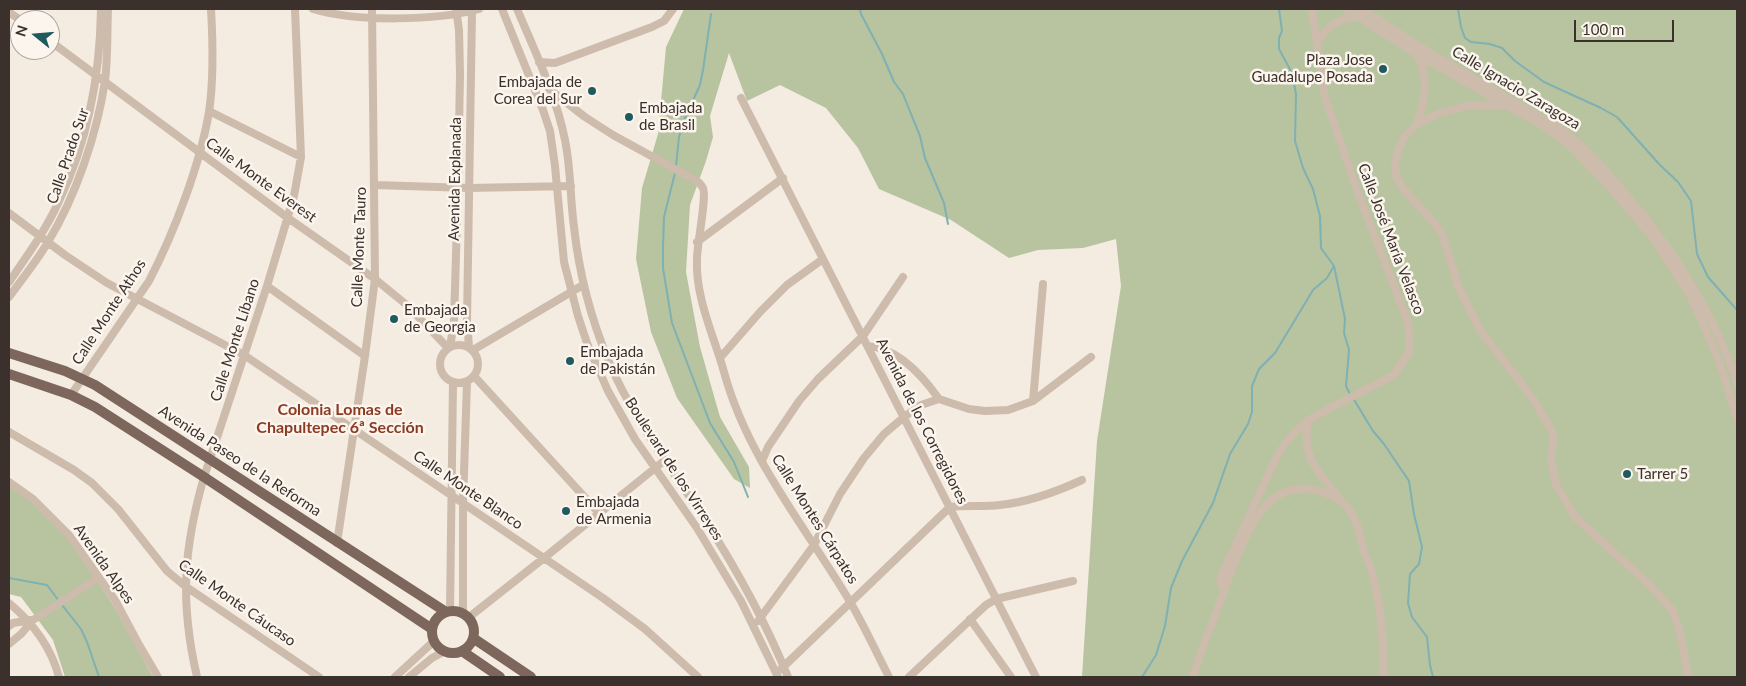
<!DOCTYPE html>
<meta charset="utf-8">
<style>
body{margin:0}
#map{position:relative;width:1746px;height:686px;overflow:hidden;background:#f4ebe1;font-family:Lato,sans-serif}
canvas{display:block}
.frame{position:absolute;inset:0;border:10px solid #3b302b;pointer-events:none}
.north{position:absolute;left:10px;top:10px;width:50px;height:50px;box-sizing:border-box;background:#fbf5ee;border:1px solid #aea6a0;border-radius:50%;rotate:287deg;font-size:14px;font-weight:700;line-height:20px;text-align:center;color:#3b302b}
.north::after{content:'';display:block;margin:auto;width:18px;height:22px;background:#1f5a5e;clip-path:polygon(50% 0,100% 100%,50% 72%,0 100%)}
.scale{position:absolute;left:1574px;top:20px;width:100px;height:22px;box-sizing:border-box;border:2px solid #3b302b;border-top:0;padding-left:6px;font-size:15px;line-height:18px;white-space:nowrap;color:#3b302b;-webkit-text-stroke:4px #fbf5ee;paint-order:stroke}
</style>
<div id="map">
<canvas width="1746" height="686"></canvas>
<div class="frame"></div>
<div class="north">N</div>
<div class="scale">100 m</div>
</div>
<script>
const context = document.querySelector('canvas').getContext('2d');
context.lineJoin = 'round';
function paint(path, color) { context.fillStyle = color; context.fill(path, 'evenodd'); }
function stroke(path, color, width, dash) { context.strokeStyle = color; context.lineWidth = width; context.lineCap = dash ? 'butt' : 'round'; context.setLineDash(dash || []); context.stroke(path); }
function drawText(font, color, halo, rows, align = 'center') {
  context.font = font + ' Lato,sans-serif'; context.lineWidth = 5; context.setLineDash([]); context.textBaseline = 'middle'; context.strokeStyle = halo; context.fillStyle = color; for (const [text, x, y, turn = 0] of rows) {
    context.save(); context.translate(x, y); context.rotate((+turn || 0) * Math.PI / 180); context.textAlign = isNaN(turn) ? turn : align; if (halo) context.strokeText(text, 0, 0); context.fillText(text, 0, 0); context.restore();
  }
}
const green = new Path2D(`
 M 684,9 L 1737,9 L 1737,677 L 1082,677 L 1097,441 L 1121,286 L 1116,239 L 1083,248 L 1038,250 L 1009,258 L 951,220 L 879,189 L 858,148 L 826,108 L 780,85 L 747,101 L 729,53 L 710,116 L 713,137 L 706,161 L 690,205 L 686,272 L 700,347 L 720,417 L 749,467 L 750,488 L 734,479 L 677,398 L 651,332 L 636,259 L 642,188 L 658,134 L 666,47 Z
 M 9,486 L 32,501 L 68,537 L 112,603 L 153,677 L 65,677 L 53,640 L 21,597 L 9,594 Z`);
const stream = new Path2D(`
 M 860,9 L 861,14 L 882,54 L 894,82 L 903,94 L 909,109 L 920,136 L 925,158 L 944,203 L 948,224
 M 1279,9 L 1282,31 L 1279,38 L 1279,49 L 1292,73 L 1296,94 L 1295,141 L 1303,168 L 1313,189 L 1320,216 L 1321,248 L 1334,266 L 1345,319 L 1344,333 L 1349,350 L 1346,386 L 1350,394
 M 1458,9 L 1461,27 L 1465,38 L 1471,42 L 1490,44 L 1502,48 L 1515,61 L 1544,82 L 1601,108 L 1617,117 L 1659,164 L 1678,182 L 1691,201 L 1697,254 L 1708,277 L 1737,310
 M 676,166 L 679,137 L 684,120 L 700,85 L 703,70 L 711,14
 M 675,173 L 664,217 L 663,247 L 663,268 L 672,323 L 710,423 L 734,462 L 748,497
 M 1353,398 L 1373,431 L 1384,444 L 1409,481 L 1414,514 L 1422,547 L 1419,564 L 1410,574 L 1408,603 L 1412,617 L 1427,637 L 1430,665 L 1433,677
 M 9,578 L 47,585 L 59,601
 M 62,605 L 81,629 L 87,642 L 99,677
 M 1142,677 L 1156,655 L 1165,626 L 1171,588 L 1182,561 L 1213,503 L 1230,454 L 1248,424 L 1252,412 L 1252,386 L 1259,369 L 1275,353 L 1313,290 L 1327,278 L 1334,266`);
const minor = new Path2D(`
 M 313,9 C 356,22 436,21 479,9
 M 502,9 L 543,110 L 550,131 L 555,166 L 564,262 L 578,316 L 587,343 L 608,391 L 635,439 L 697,528 L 741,601 L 778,677
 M 517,9 C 535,51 556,95 565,140 C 571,169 570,198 574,227 C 579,273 591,319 609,362 C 633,419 672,469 705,520 C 737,570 766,623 788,677
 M 1312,9 L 1325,98 L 1361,201 L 1408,322 L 1410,350 L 1394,375 L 1326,410 L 1309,420 C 1299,457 1321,475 1342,501
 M 1346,9 L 1418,55 L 1542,125 L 1569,145 L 1610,187 L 1653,238 L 1691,297 L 1718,358 L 1737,418
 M 1362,9 L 1420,47 L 1565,132 C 1589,151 1609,174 1629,198 C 1666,241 1694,283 1718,335 C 1725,351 1733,367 1737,384
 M 9,12 L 20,20
 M 50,41 L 288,218 L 375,279 L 408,306 L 448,348
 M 1317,44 C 1328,24 1338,20 1359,15
 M 539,62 L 555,63 L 652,27 L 664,21 L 673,9
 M 549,89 L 585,117 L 613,135 L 695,180 C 699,182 701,184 703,188 C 707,197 697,244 697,259 C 695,297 714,336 724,372 C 747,457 805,526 849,600 C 864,625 876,652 889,677
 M 741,98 L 1036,677
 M 1507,105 L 1469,105 L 1437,114 L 1417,124 L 1404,137 L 1397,154 L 1395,166 L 1397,178 L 1402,187 L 1436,225 L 1442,234 L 1459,288 L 1480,330 L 1534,400 L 1554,435 L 1551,459 L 1556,485 L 1576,518 L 1650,585 L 1673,611 L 1681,637 L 1688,677
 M 209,111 L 301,157
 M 1417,124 C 1425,100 1429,79 1418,56
 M 375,185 L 469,188 L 571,186
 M 9,213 L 65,255 L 107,283 L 244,355 L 603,598 L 645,629 L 698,677
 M 697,242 L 783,178
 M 9,282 C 27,256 46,230 59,201 C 88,141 100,76 101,9
 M 267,286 L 365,356
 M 9,297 C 22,279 37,261 48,242 C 76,196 97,134 105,81 C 108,57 107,33 108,9
 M440 364a19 19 0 1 1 38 0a19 19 0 1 1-38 0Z
 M 868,346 C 898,348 922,375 939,399
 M 450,347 L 454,322 L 458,188 L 460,74 L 459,30 L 456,9
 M 469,347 L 467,321 L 472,11
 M 473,350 L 583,285
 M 720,358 L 760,312 L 787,285 L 823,259
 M 474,376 L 599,513
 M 71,395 L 149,281 C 174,233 200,165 209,112 C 214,78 213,43 211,9
 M 1033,401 L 1043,284
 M 9,432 L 74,470 L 92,483 L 118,509 L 167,571 L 185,586 L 319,677
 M 762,461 L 768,447 L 799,401 L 818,379 L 863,336 L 903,277
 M 9,482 L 33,499 L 69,535 L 115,600 L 138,643 L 158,677
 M 337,543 L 365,356 L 375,279 L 372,9
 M 1224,590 L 1220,581 L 1223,572 L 1277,456 C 1286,441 1294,431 1309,420
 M 9,603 C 33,623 51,647 59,677
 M 450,611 L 453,382
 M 463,614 L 463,503 L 467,382
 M 468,618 L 544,558 L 665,460
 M 970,619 L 1011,677
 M 758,621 L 814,545 L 840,494 L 864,458 L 884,434 L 904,417 L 921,405 L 939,399 L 969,409 L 985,411 L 1008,410 L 1033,401 L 1091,357
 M 9,626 L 13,623 L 31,620
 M 9,644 L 21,634 L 33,620 L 98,578
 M 781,669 L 950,507 C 967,505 984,507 1000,505 C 1029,502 1056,492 1082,480
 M 197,677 C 180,603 183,550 204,477 L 267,286 L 294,196 L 301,157 L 295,9
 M 395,677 L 433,642
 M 409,677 L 432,658 L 443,652
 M 909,677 L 986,605 L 996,599 L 1073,581
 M 1193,677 C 1199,655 1208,634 1216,613 C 1228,580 1246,521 1273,499 C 1286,489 1304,486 1320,491 C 1327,494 1337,497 1343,503 C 1356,515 1360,534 1364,551 C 1366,558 1370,565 1372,572 C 1381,605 1384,643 1383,677`);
const major = new Path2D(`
 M 9,353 L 65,371 L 95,385 L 446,612
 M 9,374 L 71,395 L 95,407 L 204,477 L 432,629
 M432 632a21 21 0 1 1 42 0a21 21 0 1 1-42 0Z
 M 473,638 L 531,677
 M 462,651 L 500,677`);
const markers = [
 [1383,69,5,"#1f5a5e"],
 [592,91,5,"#1f5a5e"],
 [629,117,5,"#1f5a5e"],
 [394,319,5,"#1f5a5e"],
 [570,361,5,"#1f5a5e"],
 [1627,474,5,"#1f5a5e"],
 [566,511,5,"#1f5a5e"]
];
const poiNames = [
 ["Plaza Jose",1373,60,"right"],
 ["Guadalupe Posada",1373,77,"right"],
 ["Embajada de",582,82,"right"],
 ["Corea del Sur",582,99,"right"],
 ["Embajada",639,108],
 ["de Brasil",639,125],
 ["Embajada",404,310],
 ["de Georgia",404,327],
 ["Embajada",580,352],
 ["de Pakistán",580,369],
 ["Tarrer 5",1637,474],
 ["Embajada",576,502],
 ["de Armenia",576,519]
];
const streetNames = [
 ["Calle Ignacio Zaragoza",1516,88,31],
 ["Calle Prado Sur",68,156,-71],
 ["Avenida Explanada",455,179,-89],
 ["Calle Monte Everest",261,180,36],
 ["Calle José María Velasco",1391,239,69],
 ["Calle Monte Tauro",359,247,-88],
 ["Calle Monte Athos",109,312,-57],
 ["Calle Monte Líbano",235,340,-72],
 ["Avenida de los Corregidores",922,421,63],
 ["Avenida Paseo de la Reforma",240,461,33],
 ["Boulevard de los Virreyes",674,469,57],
 ["Calle Monte Blanco",468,490,34],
 ["Calle Montes Cárpatos",815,519,58],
 ["Avenida Alpes",104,564,55],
 ["Calle Monte Cáucaso",237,603,35]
];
const neighbourhoodNames = [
 ["Colonia Lomas de",340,410],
 ["Chapultepec 6ª Sección",340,428]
];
paint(green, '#b8c4a0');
stroke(stream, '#7fb0b2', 2);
stroke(minor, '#cdbbac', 8);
stroke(major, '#7d675c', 10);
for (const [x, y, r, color] of markers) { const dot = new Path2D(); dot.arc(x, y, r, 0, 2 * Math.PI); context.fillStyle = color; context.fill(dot); stroke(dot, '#fbf5ee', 2); }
drawText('15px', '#3b302b', '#fbf5ee', poiNames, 'left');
drawText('15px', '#3b302b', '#fbf5ee', streetNames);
drawText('bold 16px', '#8c3b22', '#fbf5ee', neighbourhoodNames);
</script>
